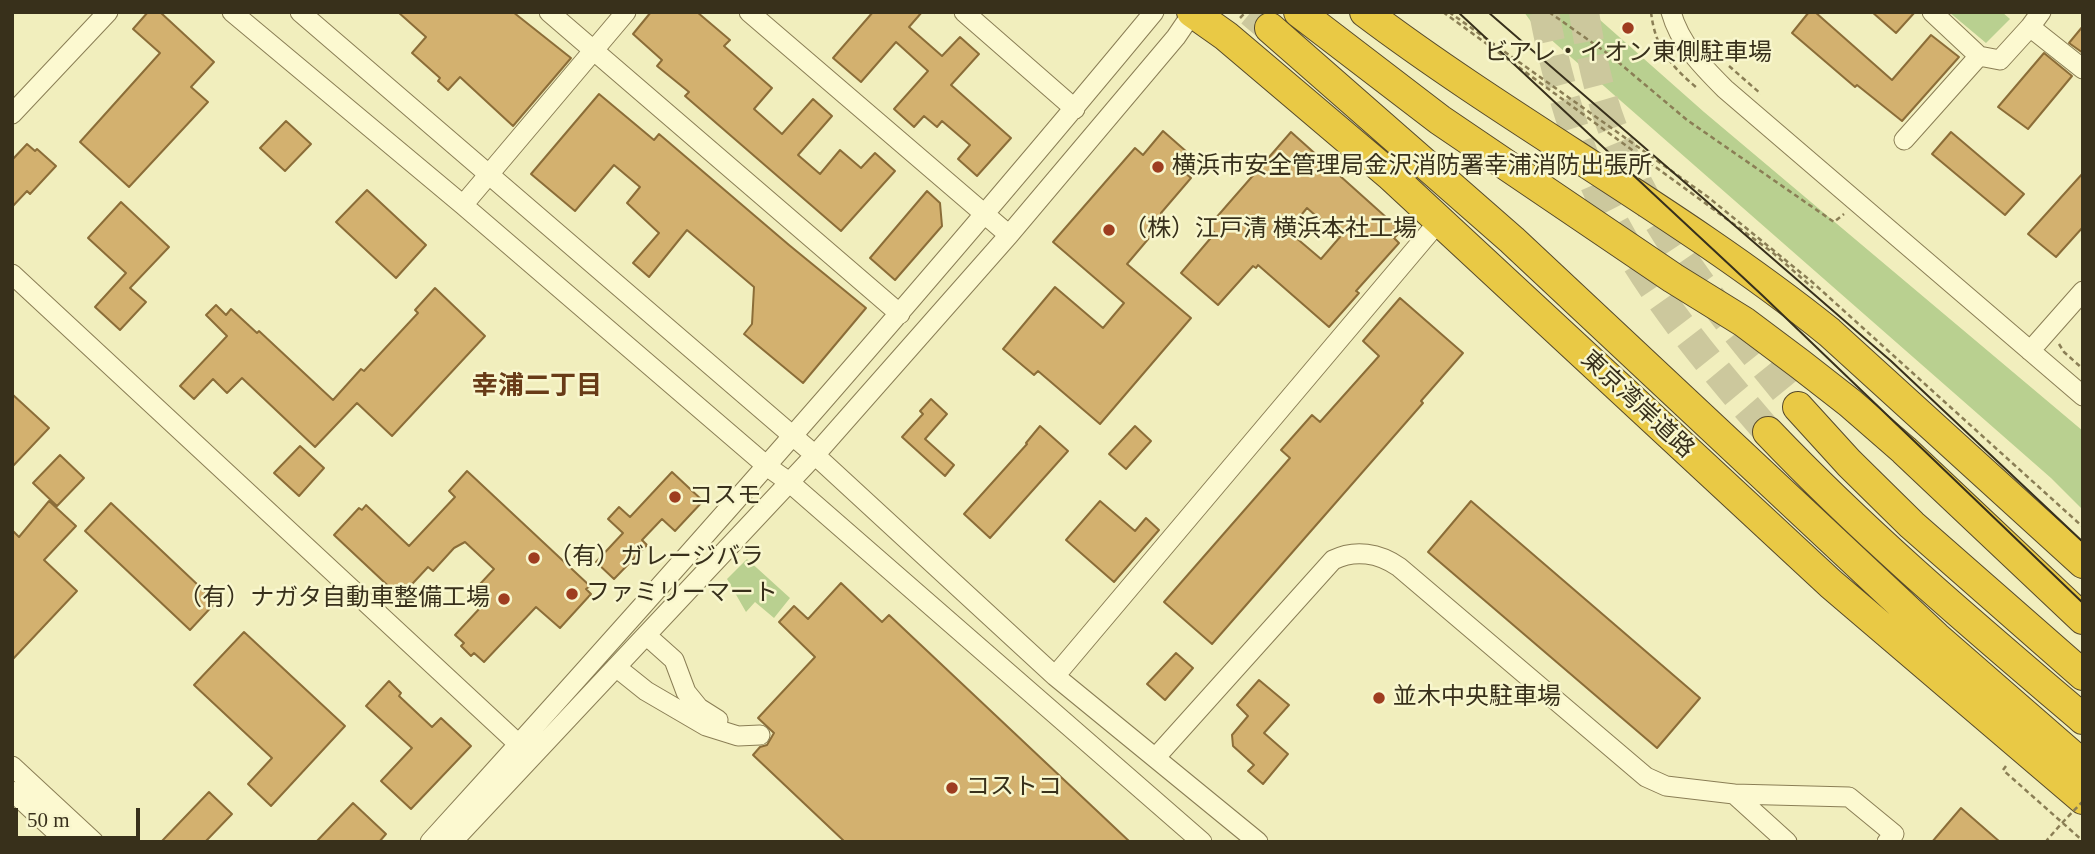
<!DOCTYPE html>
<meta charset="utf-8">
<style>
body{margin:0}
#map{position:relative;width:2095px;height:854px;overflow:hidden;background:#f1eebd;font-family:"Times New Roman",serif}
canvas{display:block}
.frame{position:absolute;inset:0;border:14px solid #38301b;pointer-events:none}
.scale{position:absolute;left:14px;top:808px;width:126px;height:32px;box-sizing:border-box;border:4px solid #38301b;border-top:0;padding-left:9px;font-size:21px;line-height:24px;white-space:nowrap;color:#38301b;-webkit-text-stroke:5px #f8f6cd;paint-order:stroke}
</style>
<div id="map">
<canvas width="2095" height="854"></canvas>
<div class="frame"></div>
<div class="scale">50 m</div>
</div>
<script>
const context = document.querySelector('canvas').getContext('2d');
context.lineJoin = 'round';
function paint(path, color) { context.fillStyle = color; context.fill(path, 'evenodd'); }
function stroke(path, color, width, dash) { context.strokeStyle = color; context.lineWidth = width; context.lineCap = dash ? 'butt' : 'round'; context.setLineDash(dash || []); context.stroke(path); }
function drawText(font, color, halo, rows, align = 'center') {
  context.font = font + ' "Times New Roman","Noto Sans JP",serif'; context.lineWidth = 5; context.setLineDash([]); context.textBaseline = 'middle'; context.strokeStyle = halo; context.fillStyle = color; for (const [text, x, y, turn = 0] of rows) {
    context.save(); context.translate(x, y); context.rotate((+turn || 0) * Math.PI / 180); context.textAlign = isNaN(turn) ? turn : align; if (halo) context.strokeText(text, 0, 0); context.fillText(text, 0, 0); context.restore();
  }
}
const green = new Path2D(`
 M 1524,12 L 1591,12 L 1704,112 L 2083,431 L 2083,510 L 2051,478 L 1532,23 Z
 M 1949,12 L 2002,12 L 2010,19 L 1986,43 Z
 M 747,559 L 790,598 L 774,618 L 755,602 L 746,612 L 727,579 Z`);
const building = new Path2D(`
 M 148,12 L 160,12 L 214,62 L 191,87 L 208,102 L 129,187 L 80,142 L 160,53 L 133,29 Z
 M 398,12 L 513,12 L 571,58 L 513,126 L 460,77 L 448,90 L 438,81 L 440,78 L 412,53 L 426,37 Z
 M 651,12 L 697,12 L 730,40 L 724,46 L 772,88 L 754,109 L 782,134 L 813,99 L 832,116 L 798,155 L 820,174 L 840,150 L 861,168 L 875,153 L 895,171 L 841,231 L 685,96 L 689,92 L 657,66 L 662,60 L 633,34 Z
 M 873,12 L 922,12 L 909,27 L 942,56 L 960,37 L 979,54 L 951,85 L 1011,138 L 977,176 L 958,159 L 970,145 L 942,121 L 937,127 L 924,116 L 914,127 L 894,109 L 928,71 L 896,42 L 861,82 L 833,58 Z
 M 1809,12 L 1815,12 L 1892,80 L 1931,35 L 1959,57 L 1902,121 L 1857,85 L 1855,87 L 1792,33 Z
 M 1872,12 L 1915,12 L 1896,33 Z
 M 2083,26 L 2083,53 L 2069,43 Z
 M 2044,53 L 2072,76 L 2028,129 L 1998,107 Z
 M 599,94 L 654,140 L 659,134 L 789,245 L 866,308 L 803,383 L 744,334 L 752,324 L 754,287 L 687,230 L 649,277 L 633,263 L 659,233 L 627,203 L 640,187 L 614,165 L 575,211 L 531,174 Z
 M 286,121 L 311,144 L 285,171 L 260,148 Z
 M 1163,131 L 1188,153 L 1177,166 L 1191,178 L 1161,213 L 1166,218 L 1127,264 L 1191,318 L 1100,424 L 1038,371 L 1034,375 L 1003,349 L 1055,287 L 1103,328 L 1124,303 L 1053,242 L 1135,148 L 1143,155 Z
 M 1291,132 L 1397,227 L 1394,230 L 1398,234 L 1394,238 L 1399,243 L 1356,291 L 1359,293 L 1329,327 L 1258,265 L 1256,268 L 1253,266 L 1218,305 L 1181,273 L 1215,233 L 1208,227 ZM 1307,208 L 1340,237 L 1321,259 L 1288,231 Z
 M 1951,132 L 2024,194 L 2005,215 L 1932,154 Z
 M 27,144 L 35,151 L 37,149 L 56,166 L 30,194 L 27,191 L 12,207 L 12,160 Z
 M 2083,173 L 2083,227 L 2056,257 L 2028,234 Z
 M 367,190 L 426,245 L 396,278 L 336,222 Z
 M 927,191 L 940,203 L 942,226 L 895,280 L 870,258 Z
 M 121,202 L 169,247 L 130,288 L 146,302 L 120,330 L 95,307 L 126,273 L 88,238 Z
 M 435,288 L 485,336 L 392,436 L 357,403 L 315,447 L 242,378 L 227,393 L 213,379 L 194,399 L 180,386 L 227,336 L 206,315 L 216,305 L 226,315 L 231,309 L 257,333 L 259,331 L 333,400 L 361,369 L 364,371 L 418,313 L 415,310 Z
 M 1400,298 L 1463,353 L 1421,401 L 1423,403 L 1212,644 L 1164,602 L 1290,458 L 1281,450 L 1312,415 L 1320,422 L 1379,356 L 1363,341 Z
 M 12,394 L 49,428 L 12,467 Z
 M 931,399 L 947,414 L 925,439 L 954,465 L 945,476 L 902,437 L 923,414 L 920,411 Z
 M 1040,426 L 1068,451 L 990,538 L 964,514 L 1027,444 L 1026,443 Z
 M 1135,426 L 1151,441 L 1126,469 L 1109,454 Z
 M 300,446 L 324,468 L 299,496 L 274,473 Z
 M 60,455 L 84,478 L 57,506 L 33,483 Z
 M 467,471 L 590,586 L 586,589 L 591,594 L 560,628 L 536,607 L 484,662 L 474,653 L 471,656 L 461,646 L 464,643 L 455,635 L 480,608 L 468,597 L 494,569 L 465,542 L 454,548 L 433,571 L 428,567 L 400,597 L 334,535 L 359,508 L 362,510 L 366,505 L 409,546 L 455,497 L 449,491 Z
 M 672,472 L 703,501 L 675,531 L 662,519 L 642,540 L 647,545 L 614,579 L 596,562 L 623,533 L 608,519 L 619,507 L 630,517 Z
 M 49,501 L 76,526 L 44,560 L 77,591 L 12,660 L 12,530 L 19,537 Z
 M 1100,501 L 1135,531 L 1146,518 L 1159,530 L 1114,582 L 1066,540 Z
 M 1471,501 L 1700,698 L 1657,748 L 1428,552 Z
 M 111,503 L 216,602 L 190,630 L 85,531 Z
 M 841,583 L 882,622 L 889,615 L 1130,842 L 845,842 L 753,755 L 760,747 L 767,745 L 774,733 L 758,718 L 815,657 L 779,622 L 794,606 L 808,619 Z
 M 244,632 L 345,726 L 271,806 L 248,784 L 272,758 L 194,685 Z
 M 1176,653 L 1193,668 L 1165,700 L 1147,684 Z
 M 1259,680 L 1289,705 L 1264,733 L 1288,754 L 1263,784 L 1248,771 L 1254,765 L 1233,746 L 1232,735 L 1248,716 L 1237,705 Z
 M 389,681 L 401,693 L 399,696 L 432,727 L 441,718 L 471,746 L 411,809 L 381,781 L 412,748 L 366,706 Z
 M 209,792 L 232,814 L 205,842 L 161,842 Z
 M 353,803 L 386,834 L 379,842 L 316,842 Z
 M 1961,808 L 2000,842 L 1932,842 Z`);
const highwayTunnel = new Path2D(`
 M 1251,12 L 1270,28
 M 1544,12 C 1554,66 1569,119 1589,170 C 1628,268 1700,353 1768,432
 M 1584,12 C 1590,51 1598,90 1612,127 C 1652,232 1727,320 1798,407`);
const path = new Path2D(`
 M 1443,12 L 1772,252 L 1813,288
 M 1449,12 L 1708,197 L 1811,281 L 2083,527
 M 1549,12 L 1611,56 L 1687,120 L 1834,222 L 1844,214
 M 1651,12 C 1655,48 1671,66 1697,88
 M 1240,18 L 1246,12
 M 1729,66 L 1761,94
 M 2059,344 L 2064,352 L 2083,369
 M 2006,766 L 2003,770 L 2083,841
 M 2049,842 L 2047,840 L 2062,823`);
const minor = new Path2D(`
 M 232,12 L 463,205 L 768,467 L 789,482 L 1202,842
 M 300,12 L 815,455 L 1055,676 L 1258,842
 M 549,12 L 900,314
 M 749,12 L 1009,235
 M 964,12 L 1075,109
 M 1671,12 C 1680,44 1702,66 1725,89 L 2083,396
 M 1932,12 L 1979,56
 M 2041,12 L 2030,27 L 2083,69
 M 12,114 L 108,12
 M 1904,140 L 1979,56 L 2000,60 L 2030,27
 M 463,205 L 626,12
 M 12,274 L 526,751
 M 2030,351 L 2083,291
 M 646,635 L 674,660 L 686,692 L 699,708 L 718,720
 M 616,667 L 646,691 L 706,726 L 738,736 L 760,735
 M 1055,676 L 1440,220
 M 1156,757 L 1333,560 C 1355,549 1379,553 1399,567 L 1646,777 L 1666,786 L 1734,794
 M 12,766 L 94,842
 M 12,791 L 67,842
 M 430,842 C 677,570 920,295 1154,12
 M 452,842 L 815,455 L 1009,235 L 1176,37 L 1193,12
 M 1787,842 L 1734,794 L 1849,797 L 1894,834 L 1887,842`);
const highway = new Path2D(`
 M 1192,12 L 1226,36 L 1390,175 L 1831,584 L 2083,799
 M 1299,12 L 1440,120 L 1673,278 L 1744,322 L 1800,364 L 1850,403 L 1904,450 L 2083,619
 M 1365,12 C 1515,125 1682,214 1829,332 L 2083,563
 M 1270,28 L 1512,240 L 1936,637 L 2083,765
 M 1798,407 L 1849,463 L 1912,525 L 2083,675
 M 1768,432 C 1867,536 1974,626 2083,719`);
const tram = new Path2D(`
 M 1458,12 L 1763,296 L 2083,603
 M 1488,12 L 1891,361 L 2083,542`);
const pathBridge = new Path2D(`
 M 2062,823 L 2083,801`);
const markers = [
 [1628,28,7,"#9e3d20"],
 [1158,167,7,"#9e3d20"],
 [1109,230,7,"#9e3d20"],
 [675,497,7,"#9e3d20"],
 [534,558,7,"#9e3d20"],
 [572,594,7,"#9e3d20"],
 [504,599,7,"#9e3d20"],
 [1379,698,7,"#9e3d20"],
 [952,788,7,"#9e3d20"]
];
const poiNames = [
 ["ビアレ・イオン東側駐車場",1628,54,"center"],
 ["横浜市安全管理局金沢消防署幸浦消防出張所",1172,167],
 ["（株）江戸清 横浜本社工場",1123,230],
 ["コスモ",689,497],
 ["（有）ガレージバラ",548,558],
 ["ファミリーマート",586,594],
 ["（有）ナガタ自動車整備工場",490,599,"right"],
 ["並木中央駐車場",1393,698],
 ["コストコ",966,788]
];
const streetNames = [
 ["東京湾岸道路",1637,405,43]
];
const neighbourhoodNames = [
 ["幸浦二丁目",537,387]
];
paint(green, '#b9d090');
paint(building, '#d3b16f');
stroke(building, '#8b6d38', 2);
stroke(highwayTunnel, '#ccc89d', 30, [30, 15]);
stroke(minor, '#8a7e55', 21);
stroke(highway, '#574a2a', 32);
stroke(path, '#8a7e55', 2.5, [5, 3.5]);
stroke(minor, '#fcf9d0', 19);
stroke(highway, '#e9c945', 30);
stroke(tram, '#38301b', 2);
stroke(pathBridge, '#8a7e55', 2.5, [5, 3.5]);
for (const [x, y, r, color] of markers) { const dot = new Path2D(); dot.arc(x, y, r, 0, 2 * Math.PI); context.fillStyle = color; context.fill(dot); stroke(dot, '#f8f6cd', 2.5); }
drawText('24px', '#38301b', '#f8f6cd', poiNames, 'left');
drawText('24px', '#38301b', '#f8f6cd', streetNames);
drawText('bold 26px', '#683b17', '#f8f6cd', neighbourhoodNames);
</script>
